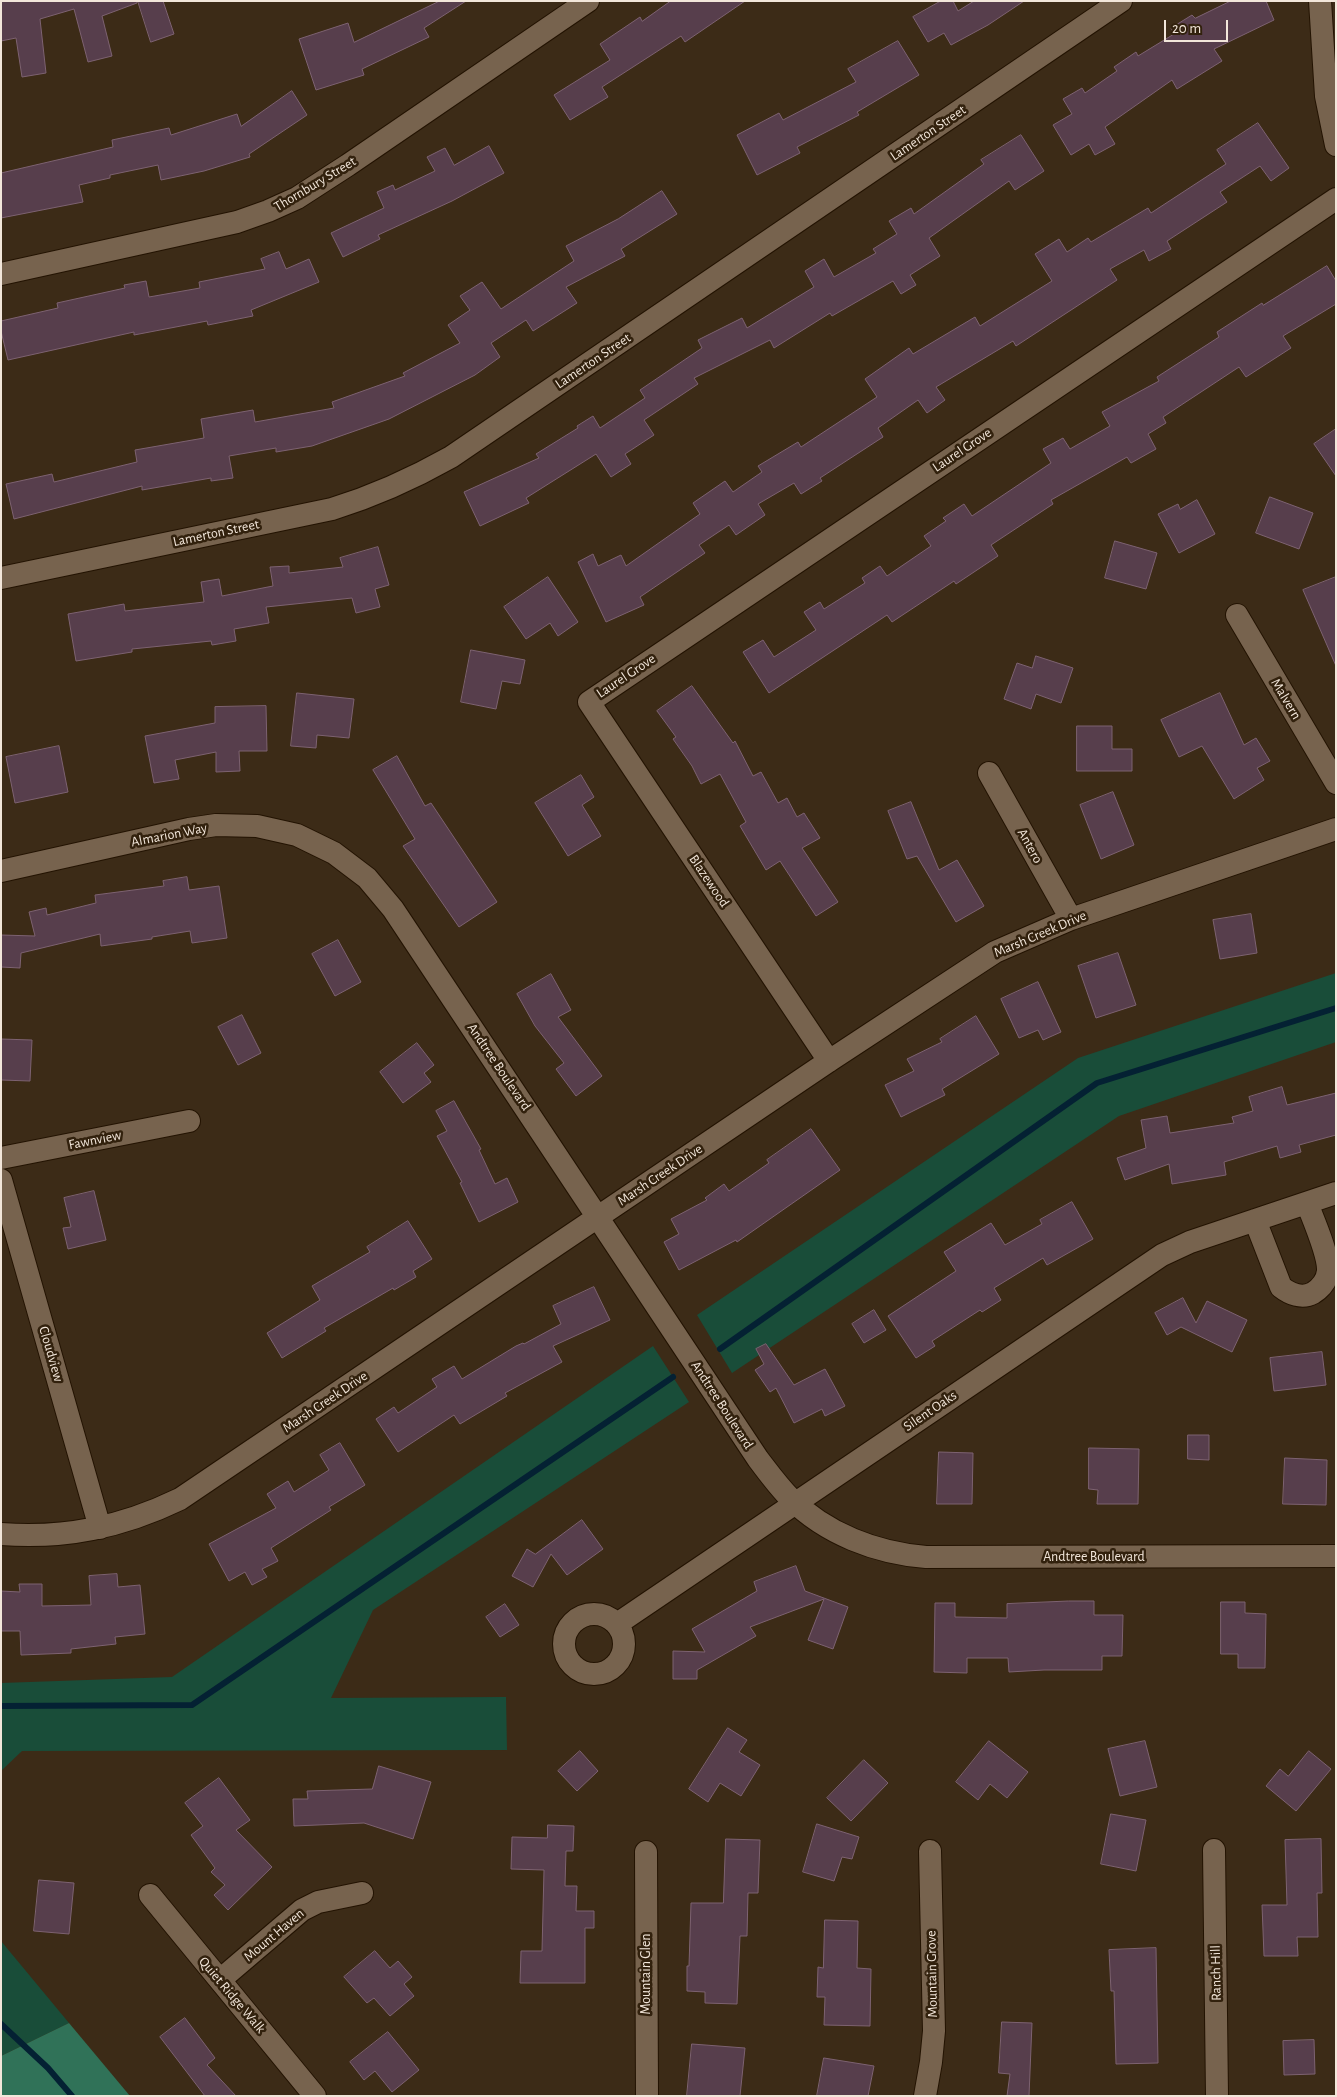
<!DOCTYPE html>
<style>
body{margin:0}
#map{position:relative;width:1337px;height:2097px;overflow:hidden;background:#3c2b17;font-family:"Alegreya Sans",sans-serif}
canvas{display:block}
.frame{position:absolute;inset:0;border:2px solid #f2e6da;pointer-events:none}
.scale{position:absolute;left:1164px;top:20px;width:64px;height:22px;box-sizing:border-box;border:2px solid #f2e6da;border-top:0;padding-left:6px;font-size:15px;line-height:18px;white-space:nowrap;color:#f2e6da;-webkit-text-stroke:4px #32210d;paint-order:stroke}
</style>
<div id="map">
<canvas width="1337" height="2097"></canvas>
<div class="frame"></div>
<div class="scale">20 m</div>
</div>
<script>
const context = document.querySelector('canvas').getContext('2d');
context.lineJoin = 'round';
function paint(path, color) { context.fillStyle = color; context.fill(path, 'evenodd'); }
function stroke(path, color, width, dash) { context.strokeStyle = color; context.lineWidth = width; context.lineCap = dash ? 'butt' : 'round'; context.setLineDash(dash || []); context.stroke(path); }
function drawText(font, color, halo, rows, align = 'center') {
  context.font = font + ' "Alegreya Sans",sans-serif'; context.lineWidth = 5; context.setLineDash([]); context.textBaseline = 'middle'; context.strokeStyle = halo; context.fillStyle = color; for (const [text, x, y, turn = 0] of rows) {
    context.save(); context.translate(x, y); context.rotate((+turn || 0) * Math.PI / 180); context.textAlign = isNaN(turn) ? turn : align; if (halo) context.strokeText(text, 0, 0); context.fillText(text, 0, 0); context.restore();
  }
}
const green = new Path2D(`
 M 1336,973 L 1336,1042 L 1119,1116 L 732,1373 L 697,1315 L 1078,1058 Z
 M 653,1346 L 689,1402 L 373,1610 L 331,1698 L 506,1697 L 507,1750 L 22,1751 L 1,1771 L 1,1683 L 172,1677 Z
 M 1,1941 L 69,2023 L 1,2056 Z`);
const forest = new Path2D(`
 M 69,2023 L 130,2096 L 1,2096 L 1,2056 Z`);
const stream = new Path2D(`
 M 720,1349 L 1097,1083 L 1336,1008
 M 1,1706 L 192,1705 L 673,1377
 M 1,2024 L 48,2068 L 72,2096`);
const building = new Path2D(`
 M 1,1 L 137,1 L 137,3 L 102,16 L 112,56 L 88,62 L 74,9 L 40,19 L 46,73 L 22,77 L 16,38 L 1,41 Z
 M 138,1 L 163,1 L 174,34 L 151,42 Z
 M 440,1 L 466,1 L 424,28 L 429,37 L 362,69 L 364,75 L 316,90 L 299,39 L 348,23 L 354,42 Z
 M 671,1 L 745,1 L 685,42 L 681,36 L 602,87 L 608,97 L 570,120 L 554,95 L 610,60 L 600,44 L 640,17 L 642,21 Z
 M 941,1 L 953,1 L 958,11 L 974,1 L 1024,1 L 988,25 L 951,45 L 944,33 L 928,42 L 913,17 Z
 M 1231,1 L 1266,1 L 1274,20 L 1214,49 L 1222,61 L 1177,89 L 1172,80 L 1105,127 L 1115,144 L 1095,155 L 1089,144 L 1071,155 L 1053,125 L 1072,114 L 1063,99 L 1082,88 L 1085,93 L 1117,71 L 1114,67 L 1136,52 L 1138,56 L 1174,34 L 1171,28 L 1192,15 L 1195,18 Z
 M 898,41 L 919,75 L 857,112 L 859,115 L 797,147 L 800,153 L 757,175 L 737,135 L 779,113 L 783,120 L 856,82 L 848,69 Z
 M 292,91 L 307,115 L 249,154 L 250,157 L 204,171 L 161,180 L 158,165 L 110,175 L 110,178 L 79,185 L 83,202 L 1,218 L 1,173 L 113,147 L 112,140 L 169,128 L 171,135 L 237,114 L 241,126 Z
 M 1258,123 L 1289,168 L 1271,181 L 1260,166 L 1220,192 L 1227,202 L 1167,241 L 1171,249 L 1149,261 L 1144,250 L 1110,269 L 1117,280 L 1016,346 L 1013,341 L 936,387 L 945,400 L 927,413 L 918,400 L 878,428 L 883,437 L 820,478 L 822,481 L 801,494 L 794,483 L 758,504 L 765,515 L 736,535 L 729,525 L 699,545 L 705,553 L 640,597 L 644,605 L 606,622 L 578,562 L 593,554 L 598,566 L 621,555 L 626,566 L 700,514 L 693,503 L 725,481 L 733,492 L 762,472 L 758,466 L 798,442 L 801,447 L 877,397 L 865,379 L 909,348 L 913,354 L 975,317 L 980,326 L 1052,281 L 1035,254 L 1059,239 L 1067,252 L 1088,238 L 1091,242 L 1148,208 L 1151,213 L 1226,164 L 1217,150 Z
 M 1021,135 L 1044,171 L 1015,190 L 1009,181 L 929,238 L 940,256 L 910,275 L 916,285 L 901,294 L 893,281 L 832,316 L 830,313 L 774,348 L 770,340 L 694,378 L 698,384 L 644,420 L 654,435 L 625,454 L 631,464 L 611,477 L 596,454 L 526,498 L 529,503 L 480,526 L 464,492 L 539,458 L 536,454 L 578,428 L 577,426 L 593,416 L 600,428 L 645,398 L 640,390 L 702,348 L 698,340 L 742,318 L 747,328 L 814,287 L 805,271 L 824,259 L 834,277 L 876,253 L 873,249 L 897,234 L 889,221 L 911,208 L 914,214 L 984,164 L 981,160 Z
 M 489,146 L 504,173 L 452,201 L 378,235 L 380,239 L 343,257 L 331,233 L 384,208 L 377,192 L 393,185 L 395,190 L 435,171 L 427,157 L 445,148 L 454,165 Z
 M 662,191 L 677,214 L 621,249 L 625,256 L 566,287 L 577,303 L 533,331 L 526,320 L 491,343 L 500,357 L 475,375 L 389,419 L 312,446 L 276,452 L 276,448 L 229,456 L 233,478 L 211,481 L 211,478 L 142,490 L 142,486 L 14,519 L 6,484 L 52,474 L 54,482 L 137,462 L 135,450 L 204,438 L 201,419 L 253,410 L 255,422 L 334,408 L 332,402 L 405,376 L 403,373 L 460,343 L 448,325 L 470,310 L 460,296 L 482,282 L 501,309 L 574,261 L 566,246 L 618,219 Z
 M 279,252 L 286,269 L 309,259 L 319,282 L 251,310 L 253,316 L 208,325 L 207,321 L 134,335 L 134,332 L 8,360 L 1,331 L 1,321 L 58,308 L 57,303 L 125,288 L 124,285 L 146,281 L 149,297 L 200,288 L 199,282 L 265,269 L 261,259 Z
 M 1327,266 L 1336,281 L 1336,304 L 1283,336 L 1291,348 L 1246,377 L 1239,367 L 1163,417 L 1166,423 L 1148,434 L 1156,449 L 1131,463 L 1127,457 L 1051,500 L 1053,504 L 991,545 L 998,556 L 956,584 L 954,581 L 892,622 L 887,615 L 769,693 L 743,652 L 763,640 L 774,657 L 816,630 L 804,612 L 820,602 L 824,609 L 865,583 L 862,578 L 880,566 L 887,576 L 931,546 L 924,536 L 946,521 L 943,518 L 964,504 L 972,516 L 1051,463 L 1043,449 L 1063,438 L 1070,449 L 1110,426 L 1102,412 L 1159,381 L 1157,377 L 1219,337 L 1217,332 L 1262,303 L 1263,305 Z
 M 1336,429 L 1336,476 L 1314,444 Z
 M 1270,497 L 1313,513 L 1299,549 L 1256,533 Z
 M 1197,500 L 1215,534 L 1179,553 L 1158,514 L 1178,504 L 1180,509 Z
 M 1115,541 L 1157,553 L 1146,589 L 1105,578 Z
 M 378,547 L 389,585 L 375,589 L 380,607 L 356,613 L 352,598 L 266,607 L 269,623 L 234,629 L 236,641 L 212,645 L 211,641 L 132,649 L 132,652 L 76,661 L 68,614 L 124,604 L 125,611 L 204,602 L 201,582 L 219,579 L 222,596 L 273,586 L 270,567 L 289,566 L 289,573 L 343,567 L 340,558 Z
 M 548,577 L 578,622 L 558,636 L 550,623 L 526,639 L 504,607 Z
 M 1336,577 L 1336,666 L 1303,590 Z
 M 471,650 L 525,660 L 520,684 L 502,681 L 496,709 L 461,702 Z
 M 1036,656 L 1073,668 L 1061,703 L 1036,694 L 1031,709 L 1004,699 L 1017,663 L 1032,668 Z
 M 692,686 L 733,743 L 735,741 L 753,776 L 761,772 L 778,803 L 787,798 L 797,817 L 804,813 L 820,838 L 802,848 L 838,902 L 816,916 L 780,861 L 766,870 L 740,826 L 746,822 L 720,774 L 701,784 L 692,766 L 673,739 L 676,737 L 657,711 Z
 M 297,693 L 354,699 L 349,738 L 317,735 L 316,748 L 291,746 Z
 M 1220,693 L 1244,745 L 1256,738 L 1270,761 L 1257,768 L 1264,780 L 1234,799 L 1202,746 L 1179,757 L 1161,720 Z
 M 266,706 L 267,751 L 239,751 L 240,771 L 216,772 L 216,752 L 175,760 L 179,779 L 154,783 L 145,736 L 215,723 L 215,707 Z
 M 1077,726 L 1112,726 L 1112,749 L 1132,749 L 1132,771 L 1077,771 Z
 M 59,746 L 68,792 L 15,803 L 6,757 Z
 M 397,756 L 425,806 L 431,803 L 497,902 L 459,927 L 403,846 L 415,839 L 373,770 Z
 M 581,775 L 594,797 L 582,805 L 601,836 L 568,856 L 535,803 Z
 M 1113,792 L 1134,845 L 1101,859 L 1080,805 Z
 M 911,802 L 939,870 L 957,860 L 984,906 L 956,922 L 917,856 L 907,859 L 888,811 Z
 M 187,877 L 189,890 L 219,886 L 227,938 L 192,943 L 190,931 L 152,937 L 152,939 L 101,946 L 100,934 L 21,953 L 20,968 L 1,967 L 1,935 L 35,936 L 29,912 L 46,908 L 47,915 L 96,903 L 95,895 L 164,886 L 163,881 Z
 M 1251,914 L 1257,953 L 1220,959 L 1213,920 Z
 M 338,940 L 361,982 L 335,996 L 312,954 Z
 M 1118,953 L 1136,1005 L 1096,1018 L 1078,966 Z
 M 551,974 L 571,1010 L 558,1017 L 602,1076 L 576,1096 L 556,1069 L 564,1063 L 535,1026 L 517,994 Z
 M 1038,982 L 1061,1032 L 1043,1040 L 1038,1030 L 1019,1038 L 1001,999 Z
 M 242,1015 L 261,1053 L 238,1065 L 218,1027 Z
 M 976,1016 L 999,1054 L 942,1089 L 945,1095 L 901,1117 L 885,1085 L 914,1071 L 907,1059 L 942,1042 L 940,1039 Z
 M 1,1039 L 32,1040 L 30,1081 L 1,1080 Z
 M 417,1043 L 434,1065 L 424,1073 L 431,1082 L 403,1103 L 380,1072 Z
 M 1282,1087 L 1287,1105 L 1336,1093 L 1336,1135 L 1299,1145 L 1301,1152 L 1280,1158 L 1277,1146 L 1224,1162 L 1226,1175 L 1172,1184 L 1169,1164 L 1125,1180 L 1117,1158 L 1146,1148 L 1141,1120 L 1167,1116 L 1170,1133 L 1234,1123 L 1232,1117 L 1253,1111 L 1249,1097 Z
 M 454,1101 L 481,1149 L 479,1150 L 495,1184 L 507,1178 L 518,1202 L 479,1222 L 460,1183 L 462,1182 L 437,1136 L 447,1131 L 436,1111 Z
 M 811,1129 L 840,1170 L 737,1242 L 736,1240 L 679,1270 L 664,1242 L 679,1234 L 671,1219 L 707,1200 L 705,1198 L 724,1184 L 729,1191 L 769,1163 L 767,1160 Z
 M 94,1191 L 106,1240 L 68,1249 L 63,1228 L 71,1227 L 64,1198 Z
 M 1072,1202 L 1093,1239 L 1047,1265 L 1043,1258 L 994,1288 L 1001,1300 L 982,1312 L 980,1310 L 932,1341 L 935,1346 L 916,1358 L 888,1316 L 956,1271 L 944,1252 L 991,1223 L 1005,1245 L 1042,1224 L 1040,1220 Z
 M 408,1221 L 432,1259 L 413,1271 L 416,1277 L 394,1290 L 393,1288 L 324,1328 L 326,1331 L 282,1358 L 267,1333 L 320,1300 L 312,1286 L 370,1252 L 367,1247 Z
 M 594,1287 L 610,1320 L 553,1346 L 562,1362 L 505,1393 L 507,1396 L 460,1424 L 454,1415 L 398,1452 L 376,1419 L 394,1407 L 398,1413 L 437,1387 L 432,1379 L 454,1366 L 462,1379 L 516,1346 L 523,1343 L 524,1344 L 561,1324 L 553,1306 Z
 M 1183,1298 L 1196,1323 L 1207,1301 L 1247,1320 L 1232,1352 L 1181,1327 L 1167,1335 L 1155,1313 Z
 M 874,1310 L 886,1330 L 864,1343 L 852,1324 Z
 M 766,1344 L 794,1385 L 825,1369 L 845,1406 L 825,1416 L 822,1409 L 794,1423 L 776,1388 L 770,1392 L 755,1370 L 764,1364 L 756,1349 Z
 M 1322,1352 L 1326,1385 L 1274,1391 L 1270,1358 Z
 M 1188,1435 L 1209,1435 L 1209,1460 L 1188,1459 Z
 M 340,1443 L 365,1485 L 329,1507 L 331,1510 L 271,1548 L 278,1561 L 262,1569 L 267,1577 L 252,1585 L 245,1572 L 229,1581 L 209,1544 L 276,1508 L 267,1494 L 288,1481 L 294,1492 L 329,1470 L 320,1455 Z
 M 1089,1448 L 1139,1449 L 1138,1504 L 1097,1504 L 1098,1490 L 1089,1489 Z
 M 939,1452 L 973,1453 L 972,1504 L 937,1504 Z
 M 1285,1458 L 1327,1460 L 1326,1505 L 1283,1504 Z
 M 582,1520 L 603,1549 L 567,1575 L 551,1554 L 533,1587 L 512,1576 L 527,1549 L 535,1554 Z
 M 796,1566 L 805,1591 L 848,1607 L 833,1649 L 808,1640 L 824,1599 L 750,1627 L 756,1636 L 697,1670 L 697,1679 L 673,1679 L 673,1651 L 705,1652 L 692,1629 L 757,1591 L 754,1582 Z
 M 117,1574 L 118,1587 L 140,1585 L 145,1634 L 115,1637 L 116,1644 L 71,1649 L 71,1653 L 21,1655 L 20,1631 L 1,1631 L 1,1591 L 20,1592 L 19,1584 L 42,1584 L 42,1606 L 91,1605 L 89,1576 Z
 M 1069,1601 L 1094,1601 L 1094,1615 L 1123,1615 L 1122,1656 L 1102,1656 L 1102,1670 L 1044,1670 L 1009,1672 L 1008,1658 L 967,1658 L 967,1673 L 934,1672 L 935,1603 L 955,1603 L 955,1617 L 1007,1618 L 1007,1604 Z
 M 1221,1602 L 1245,1602 L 1245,1613 L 1266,1614 L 1265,1668 L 1238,1668 L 1238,1654 L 1221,1654 Z
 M 505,1604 L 519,1625 L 500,1637 L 486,1617 Z
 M 728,1728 L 747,1740 L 739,1752 L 760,1765 L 741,1796 L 720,1783 L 708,1802 L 689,1789 Z
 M 989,1741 L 1028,1772 L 1007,1798 L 990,1784 L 978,1800 L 956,1782 Z
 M 1145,1741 L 1157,1787 L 1120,1796 L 1108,1749 Z
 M 580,1751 L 598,1771 L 577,1791 L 558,1771 Z
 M 1309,1751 L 1331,1769 L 1296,1811 L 1266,1786 L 1280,1769 L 1288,1776 Z
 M 864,1760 L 888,1783 L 851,1821 L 827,1798 Z
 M 379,1766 L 431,1782 L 413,1839 L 364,1823 L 294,1826 L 293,1799 L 308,1799 L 307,1791 L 372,1789 Z
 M 219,1778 L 250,1820 L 236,1830 L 272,1867 L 228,1910 L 214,1895 L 225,1885 L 211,1872 L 215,1868 L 191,1835 L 203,1826 L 185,1803 Z
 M 1111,1814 L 1146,1820 L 1136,1871 L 1101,1864 Z
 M 817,1824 L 859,1837 L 852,1859 L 842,1857 L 834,1881 L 803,1872 Z
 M 548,1825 L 574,1826 L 573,1851 L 566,1851 L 565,1886 L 577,1886 L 576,1911 L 594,1911 L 594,1928 L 585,1928 L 585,1983 L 520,1983 L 521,1951 L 542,1951 L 544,1870 L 511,1869 L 512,1837 L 547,1838 Z
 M 726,1839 L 760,1840 L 758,1893 L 748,1893 L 747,1936 L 740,1936 L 737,2004 L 705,2003 L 705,1992 L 687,1991 L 687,1966 L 689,1966 L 691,1903 L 723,1903 Z
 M 1321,1839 L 1322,1893 L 1317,1893 L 1318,1937 L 1297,1937 L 1298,1956 L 1264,1956 L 1262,1905 L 1287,1905 L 1285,1840 Z
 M 39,1880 L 74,1883 L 69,1934 L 34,1931 Z
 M 825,1920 L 858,1921 L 857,1968 L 871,1969 L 870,2026 L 824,2025 L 825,1997 L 817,1997 L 818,1967 L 823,1968 Z
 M 1156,1948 L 1158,2063 L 1116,2064 L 1114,1991 L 1111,1991 L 1109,1950 Z
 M 375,1951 L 390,1968 L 398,1961 L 412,1977 L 404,1984 L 414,1996 L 390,2016 L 374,1998 L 367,2003 L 344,1977 Z
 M 185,2018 L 215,2058 L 207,2065 L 236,2096 L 205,2096 L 160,2037 Z
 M 1002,2022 L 1032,2023 L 1029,2096 L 1007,2096 L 1010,2074 L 999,2073 Z
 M 388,2032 L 419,2070 L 392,2092 L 375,2071 L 364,2080 L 350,2062 Z
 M 1314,2040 L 1315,2074 L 1284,2075 L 1283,2041 Z
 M 692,2044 L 745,2048 L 740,2096 L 687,2096 Z
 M 824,2058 L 874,2066 L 868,2096 L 817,2096 Z`);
const street = new Path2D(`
 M 1320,1 L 1326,96 L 1336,145
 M 1,274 L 237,222 L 268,211 L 297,198 L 348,165 L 588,1
 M 1,578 L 332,509 C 374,496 412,479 451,457 L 1121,1
 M 1237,615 L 1336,783
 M 989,773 L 1071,919
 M 1,871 L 189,829 L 216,825 L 257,826 L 297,835 L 334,853 L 367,878 L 393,909 L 758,1459 C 768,1472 778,1486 790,1498 C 826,1534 876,1553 926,1557 L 1336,1556
 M 829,1061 L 589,702 L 1336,199
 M 1,1158 L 189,1121
 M 1,1180 L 100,1528
 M 1255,1220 L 1281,1287 C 1290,1294 1302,1299 1313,1293 C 1321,1288 1327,1280 1328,1271 C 1329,1255 1313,1219 1307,1203
 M 1,1534 C 65,1539 122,1527 180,1499 L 829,1061 L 995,952 L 1071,919 L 1336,829
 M564 1644a30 30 0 1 1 60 0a30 30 0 1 1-60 0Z
 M 617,1624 L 1162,1255 L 1190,1242 L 1336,1193
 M 1214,1850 L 1217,2096
 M 646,1852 L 647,2096
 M 150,1895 L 315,2096
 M 220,1980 L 302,1910 L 318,1902 L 362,1893
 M 925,2096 L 931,2062 L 934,2031 L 930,1851`);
const streetNames = [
 ["Lamerton Street",928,133,-34],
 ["Thornbury Street",315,184,-31],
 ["Lamerton Street",593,361,-34],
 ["Laurel Grove",962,450,-34],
 ["Lamerton Street",216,533,-12],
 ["Laurel Grove",626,676,-34],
 ["Malvern",1286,699,59],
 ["Almarion Way",169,835,-11],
 ["Antero",1030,846,61],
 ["Blazewood",709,881,56],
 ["Marsh Creek Drive",1040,934,-23],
 ["Andtree Boulevard",499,1067,56],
 ["Fawnview",95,1140,-11],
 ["Marsh Creek Drive",660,1175,-34],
 ["Cloudview",51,1354,74],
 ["Marsh Creek Drive",325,1402,-34],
 ["Andtree Boulevard",722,1405,57],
 ["Silent Oaks",930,1411,-34],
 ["Andtree Boulevard",1094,1557],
 ["Mount Haven",274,1935,-40],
 ["Ranch Hill",1216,1973,-91],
 ["Mountain Glen",646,1974,-90],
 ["Mountain Grove",932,1974,-91],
 ["Quiet Ridge Walk",232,1995,50]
];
paint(green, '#194d39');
paint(forest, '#307258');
stroke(stream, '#042133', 6);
paint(building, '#573e4c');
stroke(building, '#7d6271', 1);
stroke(street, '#231302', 24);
stroke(street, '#77634e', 22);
drawText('14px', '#f2e6da', '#32210d', streetNames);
</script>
